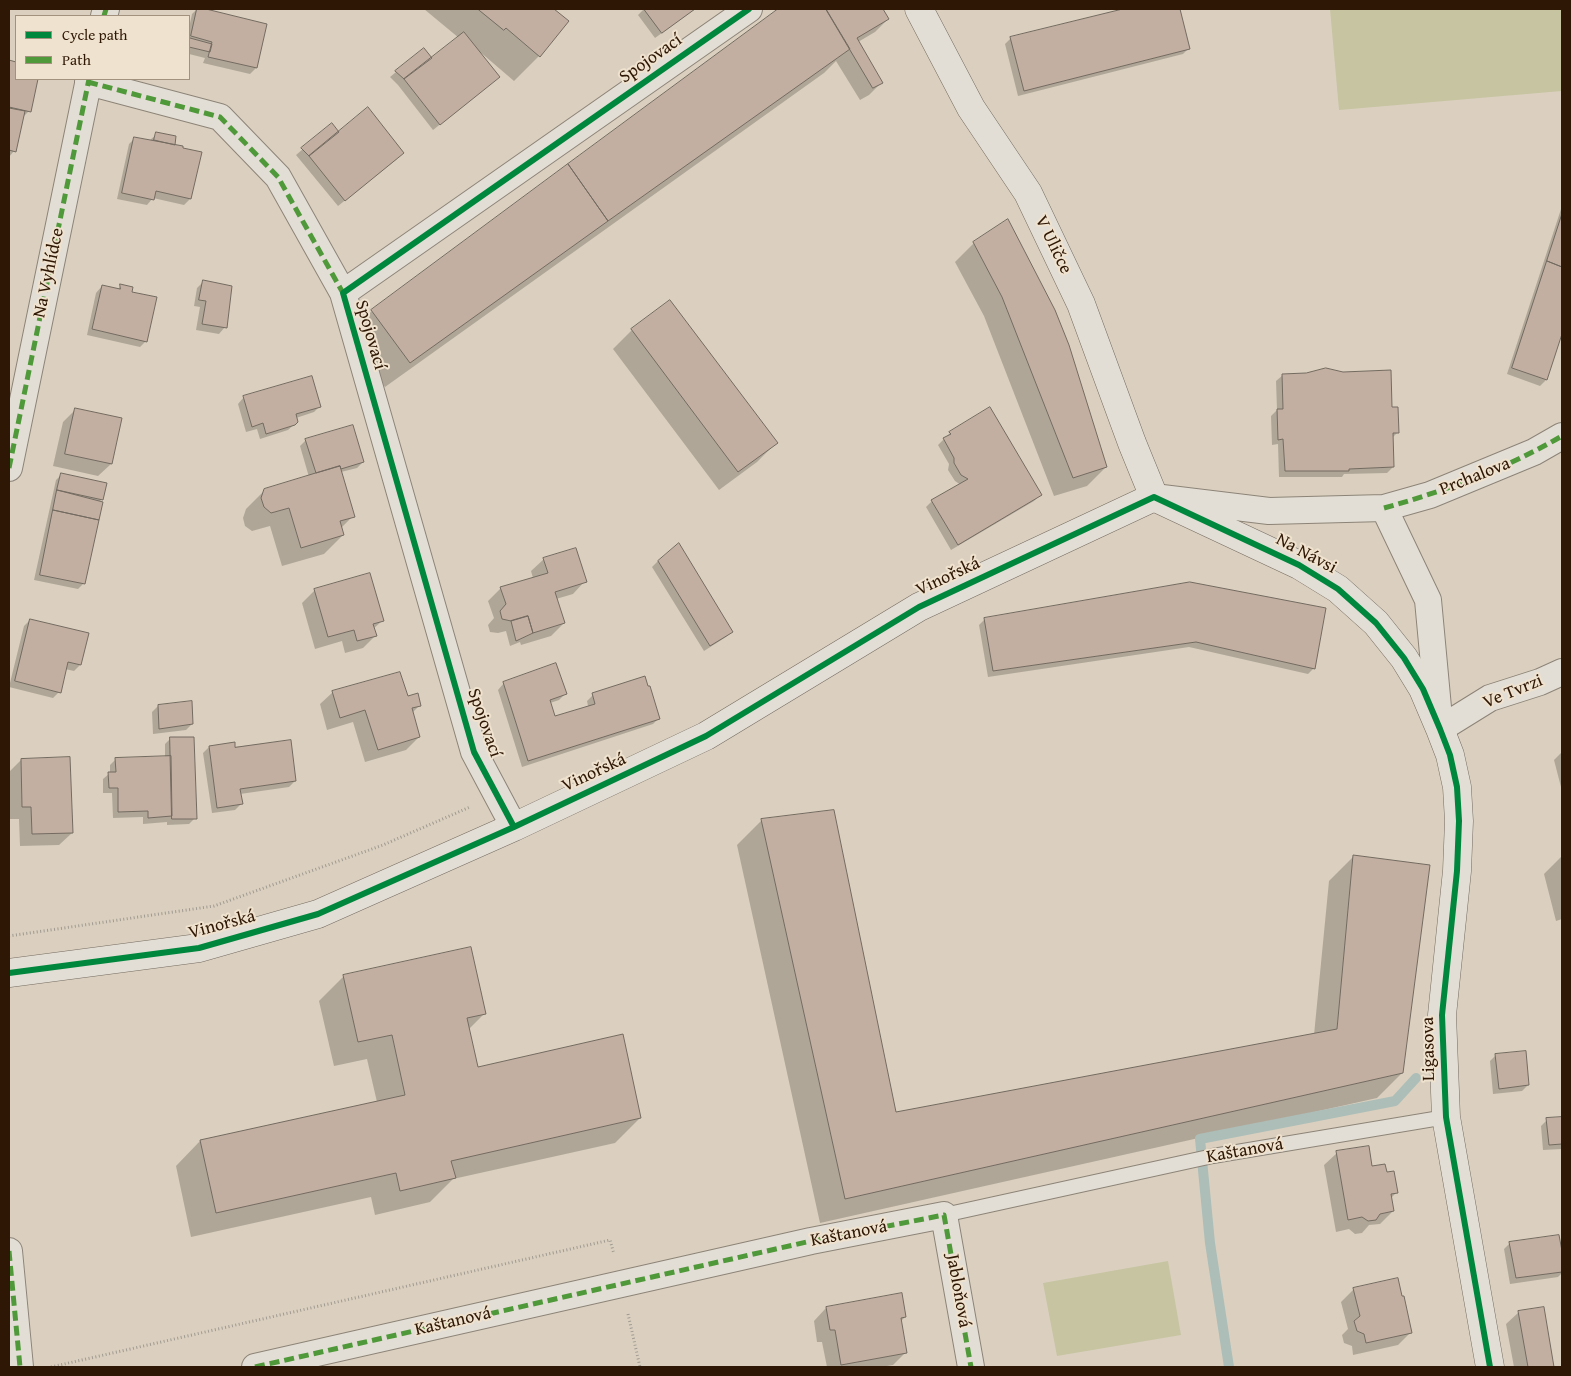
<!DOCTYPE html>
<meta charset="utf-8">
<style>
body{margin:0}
#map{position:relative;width:1571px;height:1376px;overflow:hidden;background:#dbd0bf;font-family:"Gentium Book Plus",serif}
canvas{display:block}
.frame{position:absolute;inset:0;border:10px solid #2e1704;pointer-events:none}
.legend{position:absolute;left:15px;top:15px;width:175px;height:65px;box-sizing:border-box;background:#efe2ce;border:1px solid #a2917d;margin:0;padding:6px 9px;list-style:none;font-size:15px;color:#2e1704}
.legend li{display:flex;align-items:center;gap:10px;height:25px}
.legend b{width:25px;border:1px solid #a2917d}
</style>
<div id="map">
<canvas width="1571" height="1376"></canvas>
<div class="frame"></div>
<ul class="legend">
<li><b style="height:6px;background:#00873e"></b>Cycle path</li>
<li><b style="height:6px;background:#50993a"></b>Path</li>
</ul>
</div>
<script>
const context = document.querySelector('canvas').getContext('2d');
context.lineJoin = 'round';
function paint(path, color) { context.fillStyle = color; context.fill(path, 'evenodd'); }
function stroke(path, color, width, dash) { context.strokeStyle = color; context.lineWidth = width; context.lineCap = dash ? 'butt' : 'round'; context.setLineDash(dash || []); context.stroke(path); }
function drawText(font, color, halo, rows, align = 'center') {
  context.font = font + ' "Gentium Book Plus",serif'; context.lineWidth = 4; context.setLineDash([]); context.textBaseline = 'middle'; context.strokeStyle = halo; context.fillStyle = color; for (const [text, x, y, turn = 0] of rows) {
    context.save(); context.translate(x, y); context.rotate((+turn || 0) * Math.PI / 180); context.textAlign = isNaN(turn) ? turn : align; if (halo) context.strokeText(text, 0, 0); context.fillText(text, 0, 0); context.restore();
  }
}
const green = new Path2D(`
 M 1330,9 L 1562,9 L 1562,91 L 1339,110 Z
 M 1168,1261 L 1181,1335 L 1057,1356 L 1043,1283 Z`);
const shadow = new Path2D(`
 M 197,9 L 265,24 L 256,68 L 250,74 L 203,63 L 205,58 L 189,54 L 189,28 L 192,14 Z
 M 424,9 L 552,9 L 568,22 L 539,56 L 514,81 L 479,51 L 492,83 L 433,130 L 398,85 L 390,77 L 396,72 L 431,59 L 459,38 Z
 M 644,9 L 695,9 L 655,38 L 638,15 Z
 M 780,9 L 882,9 L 888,19 L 875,32 L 858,42 L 881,83 L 869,95 L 860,100 L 836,61 L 824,73 L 385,387 L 347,335 L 372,311 Z
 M 1128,9 L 1179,9 L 1189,48 L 1183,54 L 1018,96 L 1005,44 L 1011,38 Z
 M 9,62 L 16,63 L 16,79 L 37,79 L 29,111 L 23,117 L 14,151 L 9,157 Z
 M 331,125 L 339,133 L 397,159 L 338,206 L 296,155 Z
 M 157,134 L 173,146 L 190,199 L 184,205 L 153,198 L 147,205 L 117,199 L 129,144 L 135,138 L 150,140 Z
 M 1562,206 L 1562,330 L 1546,380 L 1540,386 L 1507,374 Z
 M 974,243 L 1106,467 L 1087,486 L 1054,496 L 984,316 L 955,262 Z
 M 203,282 L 225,327 L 219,334 L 196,330 L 200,307 L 194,306 L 197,288 Z
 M 102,286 L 117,290 L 121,286 L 131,293 L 146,341 L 140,347 L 87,335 L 96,293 Z
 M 632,330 L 776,443 L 757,462 L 719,490 L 613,349 Z
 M 1283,375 L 1391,408 L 1398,432 L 1392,438 L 1393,467 L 1387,473 L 1344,474 L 1342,477 L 1279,477 L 1278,444 L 1272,445 L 1271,416 L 1277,410 L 1276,381 Z
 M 244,397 L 320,406 L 314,412 L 296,418 L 297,422 L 288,430 L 260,439 L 257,429 L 246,432 L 238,404 Z
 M 990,409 L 1040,495 L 1034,501 L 951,550 L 926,507 L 932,501 L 961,485 L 955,481 L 948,470 L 949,464 L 938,445 L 950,433 Z
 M 75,410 L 111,464 L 98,476 L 53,466 L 63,422 Z
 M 306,440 L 363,462 L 357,468 L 341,472 L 353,516 L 341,528 L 343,535 L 324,554 L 282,566 L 270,526 L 252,531 L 245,526 L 243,518 L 246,509 L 265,490 L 309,477 L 300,446 Z
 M 62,474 L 102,499 L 99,502 L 84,583 L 78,589 L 34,580 L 56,480 Z
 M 544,559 L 585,581 L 573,594 L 556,599 L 564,623 L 551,636 L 521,645 L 520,642 L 510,646 L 506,631 L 498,633 L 490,632 L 488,625 L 494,618 L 488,601 L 501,588 L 533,578 L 531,571 Z
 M 658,561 L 732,631 L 726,637 L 704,651 L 652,567 Z
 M 1190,584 L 1314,668 L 1308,674 L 1189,647 L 988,677 L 979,625 L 985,619 Z
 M 315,590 L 382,621 L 373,629 L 375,636 L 363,648 L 345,653 L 342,641 L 315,649 L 302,603 Z
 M 30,620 L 80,665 L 74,671 L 65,669 L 59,692 L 53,698 L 9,687 L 24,626 Z
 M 504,683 L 565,694 L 559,700 L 550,703 L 555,718 L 588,706 L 587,701 L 593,695 L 659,718 L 653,724 L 522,767 L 498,690 Z
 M 333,692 L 407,698 L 420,705 L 412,713 L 419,737 L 406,750 L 365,762 L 353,722 L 327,730 L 320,704 Z
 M 158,706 L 192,724 L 186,730 L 153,734 L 152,712 Z
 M 171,738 L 195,818 L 189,824 L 167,825 L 167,822 L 143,824 L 143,817 L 113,818 L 112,793 L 103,793 L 103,779 L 110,773 L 110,765 L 116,759 L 165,757 L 165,744 Z
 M 209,747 L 234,749 L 295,781 L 289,787 L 240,794 L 241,804 L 235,810 L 212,813 L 203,753 Z
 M 1562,752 L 1562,791 L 1554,760 Z
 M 21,760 L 72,833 L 59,845 L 20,846 L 19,819 L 10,819 L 9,772 Z
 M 762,820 L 895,1113 L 1314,1035 L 1329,881 L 1354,856 L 1402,1073 L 1377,1098 L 820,1223 L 737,845 Z
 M 1562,856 L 1562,919 L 1556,921 L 1544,874 Z
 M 344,976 L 484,1014 L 468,1030 L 477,1068 L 640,1118 L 615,1143 L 453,1179 L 430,1202 L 375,1215 L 371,1197 L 191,1237 L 176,1166 L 200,1141 L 377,1102 L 367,1059 L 334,1066 L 319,1001 Z
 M 1496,1055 L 1528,1085 L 1522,1091 L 1493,1094 L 1490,1061 Z
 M 1562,1118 L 1562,1149 L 1543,1150 L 1541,1126 L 1547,1120 Z
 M 1337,1153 L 1386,1173 L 1397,1192 L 1390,1199 L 1393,1211 L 1380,1224 L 1369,1225 L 1362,1233 L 1355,1234 L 1349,1229 L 1336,1232 L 1324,1165 Z
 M 1558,1236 L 1562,1258 L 1562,1273 L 1558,1277 L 1510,1284 L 1504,1249 L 1510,1243 Z
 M 1354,1289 L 1411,1332 L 1398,1345 L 1353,1355 L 1352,1346 L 1344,1343 L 1342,1335 L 1348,1329 L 1341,1302 Z
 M 901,1295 L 905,1317 L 901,1321 L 906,1352 L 893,1365 L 881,1367 L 827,1367 L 822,1342 L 817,1342 L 814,1321 L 826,1308 Z
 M 1543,1308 L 1553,1367 L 1514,1367 L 1506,1324 L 1519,1312 Z`);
const stream = new Path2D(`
 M 1229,1367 L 1210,1243 L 1200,1139 L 1395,1101 L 1416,1078`);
const building = new Path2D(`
 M 197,9 L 206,9 L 267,24 L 257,68 L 208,57 L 212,42 L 191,36 Z
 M 478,9 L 554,9 L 569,21 L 540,57 L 506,28 L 504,30 Z
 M 644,9 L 695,9 L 662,33 Z
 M 778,9 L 826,9 L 850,49 L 608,221 L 568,164 Z
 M 826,9 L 883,9 L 889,19 L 857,38 L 883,83 L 873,88 Z
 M 1123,9 L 1180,9 L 1190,49 L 1024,91 L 1010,37 Z
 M 464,32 L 500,77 L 440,125 L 404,79 Z
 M 190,38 L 212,44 L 210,52 L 189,47 Z
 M 424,48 L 432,58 L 404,79 L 395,71 Z
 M 9,60 L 16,62 L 16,79 L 38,79 L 31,112 L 9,107 Z
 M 368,107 L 404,153 L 345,201 L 309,156 Z
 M 9,108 L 25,111 L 16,152 L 9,150 Z
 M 332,123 L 339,132 L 309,156 L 301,148 Z
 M 156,132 L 176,136 L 175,145 L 154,140 Z
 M 134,137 L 183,146 L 183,148 L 202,152 L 191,199 L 156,191 L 154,200 L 122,193 Z
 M 568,164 L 608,221 L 410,363 L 371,310 Z
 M 1562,214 L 1562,267 L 1547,261 Z
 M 1008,219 L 1055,310 L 1069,345 L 1107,467 L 1073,478 L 1002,297 L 973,242 Z
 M 1547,261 L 1562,267 L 1562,334 L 1547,380 L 1512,368 Z
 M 203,280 L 232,286 L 227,328 L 202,324 L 206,301 L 199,300 Z
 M 120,284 L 133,287 L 132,292 L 157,297 L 147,342 L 92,329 L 102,285 L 120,289 Z
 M 670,300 L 778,443 L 738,472 L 631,329 Z
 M 1326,368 L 1343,372 L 1391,370 L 1392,407 L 1398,407 L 1399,433 L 1393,433 L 1394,467 L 1349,469 L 1349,471 L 1285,471 L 1283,439 L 1278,440 L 1277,409 L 1283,409 L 1282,374 L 1306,373 Z
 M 312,376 L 321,407 L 296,414 L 298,422 L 295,425 L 266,434 L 263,423 L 252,427 L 243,396 Z
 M 990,407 L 1042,495 L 958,545 L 931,500 L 968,479 L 961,475 L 954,463 L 954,458 L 943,438 L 951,434 L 949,432 Z
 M 75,408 L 122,418 L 112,464 L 65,454 Z
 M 353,425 L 364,462 L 341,469 L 340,466 L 316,473 L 305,439 Z
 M 340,466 L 355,517 L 340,521 L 344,535 L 301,548 L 289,508 L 271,513 L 264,507 L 261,498 L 264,489 Z
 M 61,473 L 107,483 L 103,500 L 57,490 Z
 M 57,490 L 103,502 L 99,520 L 53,510 Z
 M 53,510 L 99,520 L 85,584 L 40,575 Z
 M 679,543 L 733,632 L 710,646 L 658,561 Z
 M 576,548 L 587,582 L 555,592 L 565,623 L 533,633 L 528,616 L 511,621 L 502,619 L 500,611 L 506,604 L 500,587 L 548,573 L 543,558 Z
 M 370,573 L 384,621 L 373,624 L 377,636 L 357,641 L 354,630 L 328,637 L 314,589 Z
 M 1190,582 L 1326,608 L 1315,669 L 1196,642 L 993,671 L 984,618 Z
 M 528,616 L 533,633 L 516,641 L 511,621 Z
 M 30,619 L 89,633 L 81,665 L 68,662 L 61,693 L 15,681 Z
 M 556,663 L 567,694 L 550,700 L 555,716 L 595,704 L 592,693 L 645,676 L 648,686 L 650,686 L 660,719 L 528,761 L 503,682 Z
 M 400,672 L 408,696 L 418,693 L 421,706 L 412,708 L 420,737 L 378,750 L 365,710 L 340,718 L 332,691 Z
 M 192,701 L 193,724 L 159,729 L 158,705 Z
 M 170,737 L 194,737 L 197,819 L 172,819 Z
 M 291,740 L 296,781 L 240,789 L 243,804 L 217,808 L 209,746 L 235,742 L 235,747 Z
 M 171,756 L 172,816 L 148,818 L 148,811 L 118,812 L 118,788 L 109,788 L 108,772 L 116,772 L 115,758 Z
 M 70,757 L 73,833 L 32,834 L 31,807 L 22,807 L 21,759 Z
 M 834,810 L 896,1112 L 1337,1029 L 1353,855 L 1430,865 L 1403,1073 L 845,1199 L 761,819 Z
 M 471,947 L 486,1014 L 467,1018 L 478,1067 L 623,1034 L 641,1118 L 451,1161 L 456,1178 L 400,1191 L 396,1173 L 216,1213 L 200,1140 L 405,1095 L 392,1035 L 358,1042 L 343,975 Z
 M 1526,1051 L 1529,1085 L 1499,1089 L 1495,1054 Z
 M 1562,1117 L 1562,1144 L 1549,1145 L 1546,1118 Z
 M 1369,1146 L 1372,1166 L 1385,1164 L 1387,1172 L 1394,1171 L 1398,1193 L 1391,1194 L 1394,1211 L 1380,1214 L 1376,1220 L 1368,1221 L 1362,1217 L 1348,1220 L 1336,1151 Z
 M 1559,1235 L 1562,1251 L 1562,1272 L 1516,1278 L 1509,1242 Z
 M 1398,1278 L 1402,1296 L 1404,1296 L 1412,1333 L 1366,1343 L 1364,1334 L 1357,1331 L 1354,1321 L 1360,1316 L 1353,1288 Z
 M 902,1293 L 906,1317 L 901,1318 L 907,1353 L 841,1365 L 835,1330 L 830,1330 L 826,1307 Z
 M 1544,1307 L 1554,1367 L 1528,1367 L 1518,1311 Z`);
const path = new Path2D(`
 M 9,936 L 214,906 L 383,845 L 470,807
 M 628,1314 L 640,1367
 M 51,1367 L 610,1240 L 614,1254`);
const lane = new Path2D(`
 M 944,1215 L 1213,1156 L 1446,1117`);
const street = new Path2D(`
 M 104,16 L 106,9
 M 88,82 L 220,117 L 278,177 L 343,293
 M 9,468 L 89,79
 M 1162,498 L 1269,511 L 1384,508 L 1430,495 L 1534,452 L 1562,436
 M 1384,508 L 1428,600 L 1440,729 L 1490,698 L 1540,682 L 1562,672
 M 514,827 L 474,752 L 343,293 L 749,9
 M 9,1251 L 20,1367
 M 255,1367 L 811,1241 L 944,1215 L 971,1367`);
const secondary = new Path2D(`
 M 919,9 L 971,108 L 1028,193 L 1081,304 L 1132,443 L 1154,497
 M 1154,497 L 1299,565 L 1338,589 L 1376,623 L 1404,658 L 1423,689 L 1440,729 L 1450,755 L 1457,787 L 1459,821 L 1457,871 L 1442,1015 L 1446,1117 L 1490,1367
 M 9,973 L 199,948 L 318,914 L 514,827 L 706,736 L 919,607 L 1154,497`);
const quiet = new Path2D(`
 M 104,16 L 106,9
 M 88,82 L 220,117 L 278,177 L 343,293
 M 9,468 L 89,79
 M 1384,508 C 1445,491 1507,468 1562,436
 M 9,1251 L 20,1367
 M 255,1367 L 811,1241 L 944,1215 L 971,1367`);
const cycleway = new Path2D(`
 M 514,827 L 474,752 L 343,293 L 749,9
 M 9,973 L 199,948 L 318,914 L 514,827 L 706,736 L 919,607 L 1154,497 L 1299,565 L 1338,589 L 1376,623 L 1404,658 L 1423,689 L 1440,729 L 1450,755 L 1457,787 L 1459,821 L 1457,871 L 1442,1015 L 1446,1117 L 1490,1367`);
const streetNames = [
 ["Spojovací",651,59,-35],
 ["V Uličce",1053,245,64],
 ["Na Vyhlídce",49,273,-78],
 ["Spojovací",370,335,74],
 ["Prchalova",1475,477,-22],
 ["Na Návsi",1306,554,28],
 ["Vinořská",948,577,-25],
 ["Ve Tvrzi",1513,692,-22],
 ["Spojovací",484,723,71],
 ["Vinořská",594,773,-25],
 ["Vinořská",222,925,-15],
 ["Ligasova",1429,1049,-91],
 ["Kaštanová",1245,1151,-10],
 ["Kaštanová",849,1234,-11],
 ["Jabloňová",958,1291,80],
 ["Kaštanová",453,1322,-13]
];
paint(green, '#c7c4a2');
paint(shadow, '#0003');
stroke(stream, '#adbeb8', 10);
paint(building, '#c2afa2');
stroke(building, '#746b60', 1);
stroke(lane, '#8d8478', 16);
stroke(street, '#8d8478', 28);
stroke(secondary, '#746b60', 29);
stroke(path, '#a09a91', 3, [1, 2.5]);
stroke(lane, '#e3ded5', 14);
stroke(street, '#e3ded5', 26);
stroke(secondary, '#e3ded5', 28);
stroke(quiet, '#50993a', 5, [10, 5]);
stroke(cycleway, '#00873e', 6);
drawText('18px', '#2e1704', '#efe2ce', streetNames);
</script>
